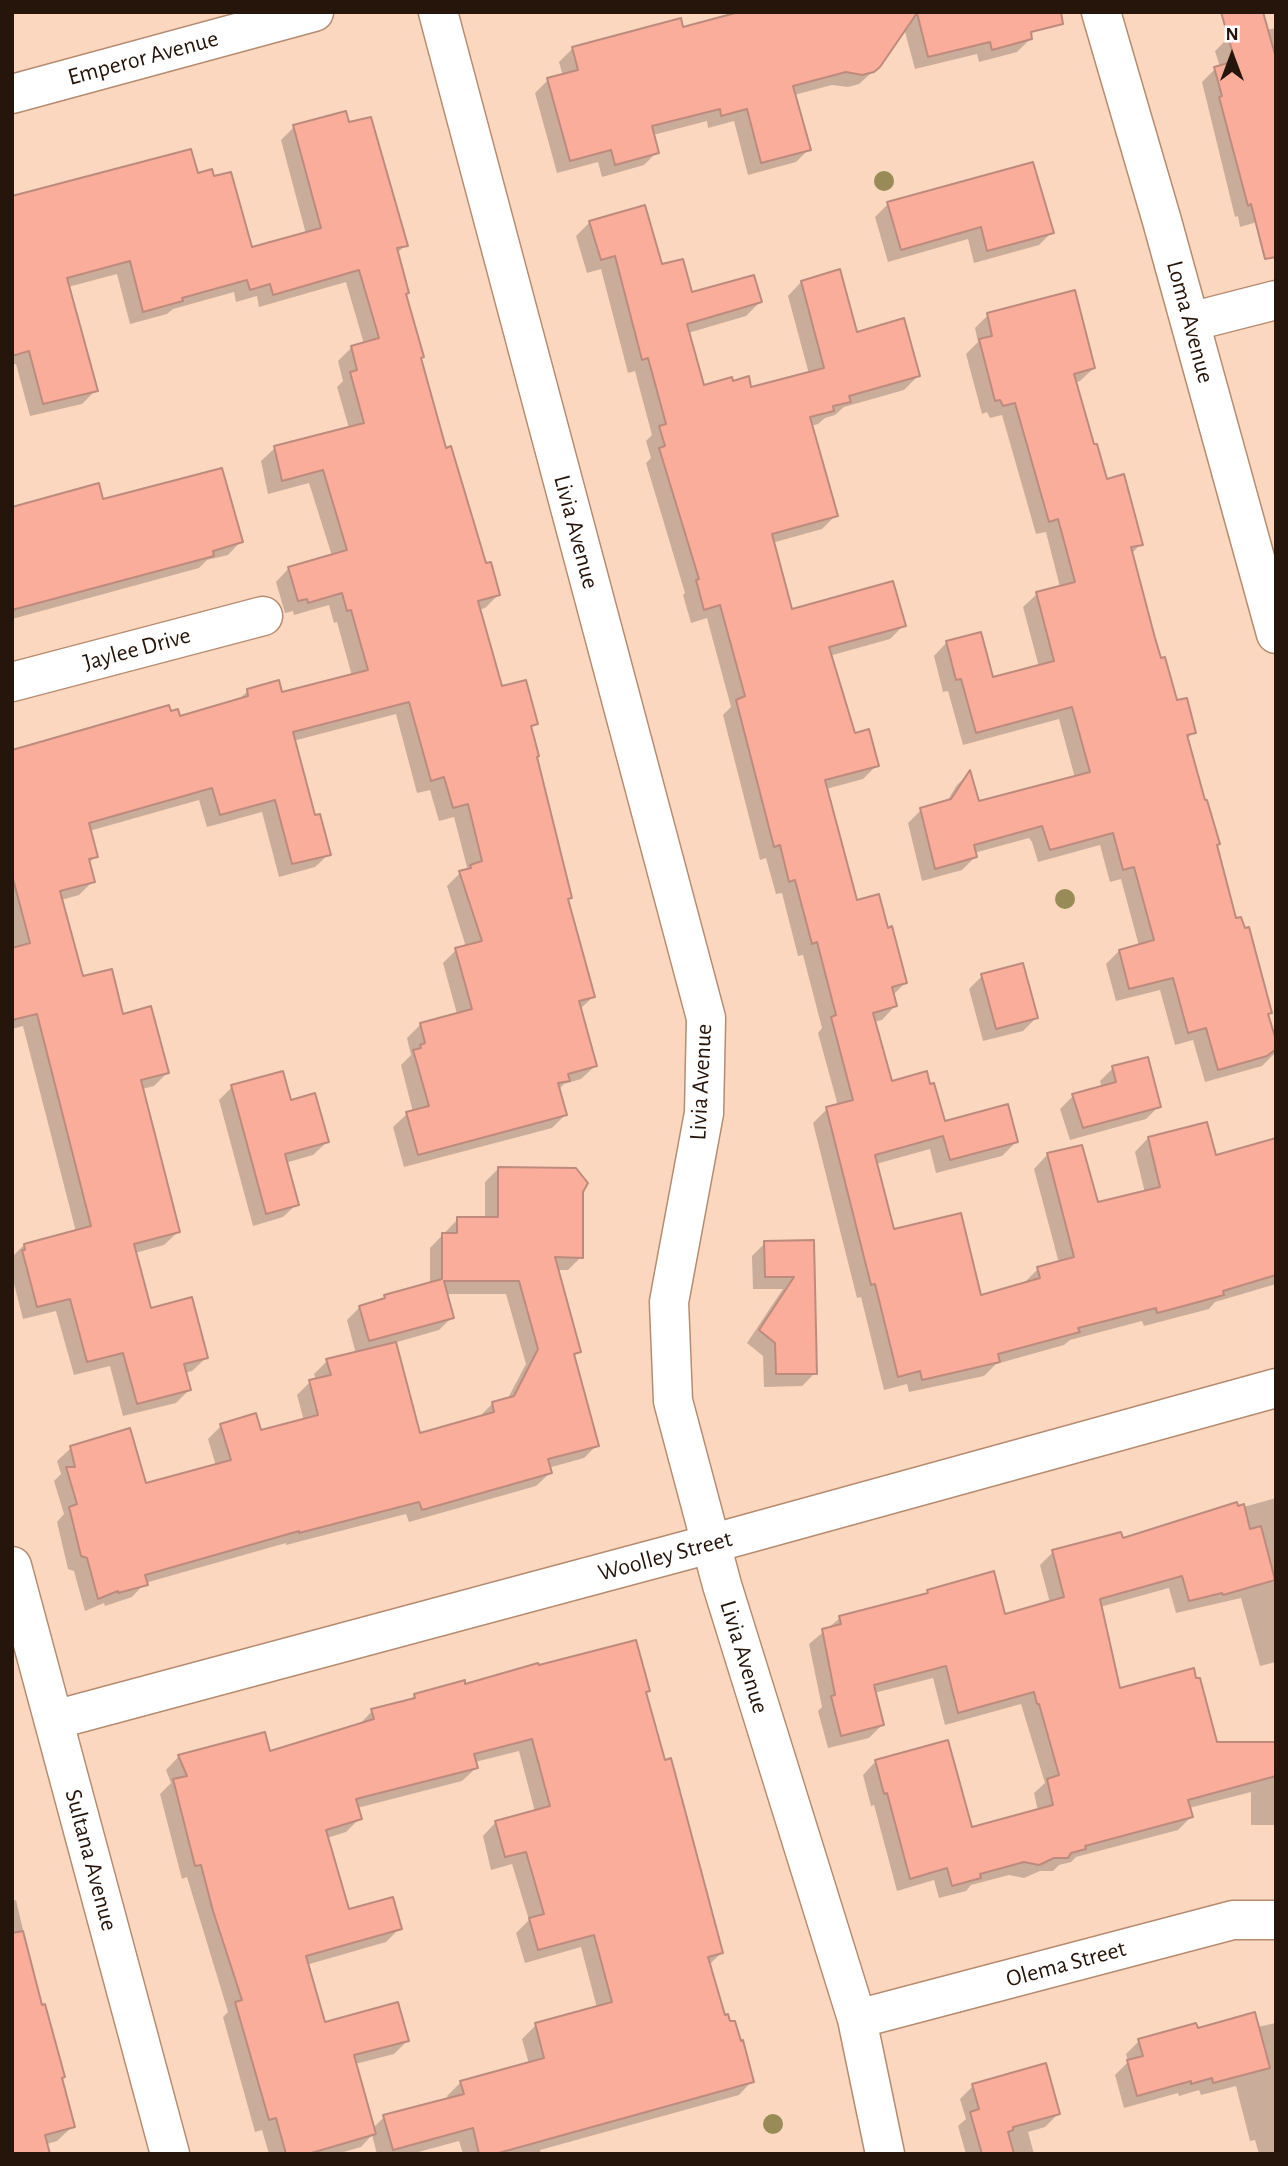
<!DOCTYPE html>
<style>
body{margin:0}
#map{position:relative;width:1288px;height:2166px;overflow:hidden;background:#fcd7c0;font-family:"Alegreya Sans",sans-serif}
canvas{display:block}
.frame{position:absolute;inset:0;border:14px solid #25150a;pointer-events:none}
.north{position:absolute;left:1197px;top:21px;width:70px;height:70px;-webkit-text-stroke:5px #fff;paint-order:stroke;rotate:0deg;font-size:19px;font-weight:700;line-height:28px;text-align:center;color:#25150a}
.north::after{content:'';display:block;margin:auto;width:24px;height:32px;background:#25150a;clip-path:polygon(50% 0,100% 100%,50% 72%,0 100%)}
</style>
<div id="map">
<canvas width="1288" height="2166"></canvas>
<div class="frame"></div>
<div class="north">N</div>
</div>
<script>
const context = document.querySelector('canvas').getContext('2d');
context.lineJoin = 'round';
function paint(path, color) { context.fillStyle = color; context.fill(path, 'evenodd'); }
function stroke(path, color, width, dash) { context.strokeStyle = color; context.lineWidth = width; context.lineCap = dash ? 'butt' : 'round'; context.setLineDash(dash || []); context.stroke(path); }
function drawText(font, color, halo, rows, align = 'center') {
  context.font = font + ' "Alegreya Sans",sans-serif'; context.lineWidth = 5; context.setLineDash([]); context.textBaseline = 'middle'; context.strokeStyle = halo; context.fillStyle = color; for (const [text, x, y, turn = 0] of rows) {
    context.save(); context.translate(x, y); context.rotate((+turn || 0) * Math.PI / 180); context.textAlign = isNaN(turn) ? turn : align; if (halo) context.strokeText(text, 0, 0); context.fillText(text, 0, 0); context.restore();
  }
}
const shadow = new Path2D(`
 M 746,12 L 1024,12 L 1030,39 L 1017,52 L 979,62 L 977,54 L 915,69 L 904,28 L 879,66 L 859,84 L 848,87 L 832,85 L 794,95 L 809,149 L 796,162 L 748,175 L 734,121 L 708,128 L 707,121 L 653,135 L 657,152 L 644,165 L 602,177 L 598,162 L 557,173 L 535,93 L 548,80 L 563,76 L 559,62 L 572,49 L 682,29 Z
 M 1276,28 L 1276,238 L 1271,218 L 1240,227 L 1238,216 L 1235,217 L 1202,82 L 1215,69 L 1220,67 L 1215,51 L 1228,38 Z
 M 294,127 L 406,245 L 396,254 L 407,293 L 405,295 L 420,359 L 445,450 L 485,565 L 498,595 L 485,608 L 478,610 L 501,689 L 536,723 L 530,729 L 535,758 L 570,897 L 567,901 L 593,997 L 579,1010 L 595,1066 L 581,1079 L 564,1084 L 558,1090 L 565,1115 L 552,1128 L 404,1167 L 393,1127 L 407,1114 L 413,1112 L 401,1065 L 411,1055 L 407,1038 L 421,1024 L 457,1014 L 443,963 L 456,950 L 466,947 L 447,886 L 460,873 L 468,871 L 454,817 L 439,821 L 430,790 L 417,793 L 396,714 L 293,741 L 314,817 L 329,854 L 315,867 L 279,877 L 262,812 L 207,827 L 199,800 L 89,831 L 96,856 L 88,864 L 93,881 L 79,895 L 61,900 L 82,978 L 122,1016 L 168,1072 L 154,1086 L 142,1089 L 178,1232 L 164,1245 L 135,1253 L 150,1310 L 206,1358 L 192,1371 L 185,1373 L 189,1390 L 176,1403 L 123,1416 L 110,1366 L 74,1375 L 56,1311 L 23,1319 L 12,1276 L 12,1257 L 24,1245 L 76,1232 L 23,1026 L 12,1029 L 12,751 L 170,713 L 179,718 L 237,701 L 248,691 L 281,694 L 352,676 L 337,622 L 334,623 L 329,605 L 294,615 L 293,611 L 285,613 L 276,582 L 289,568 L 332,556 L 309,483 L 268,494 L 261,461 L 275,448 L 349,428 L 337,387 L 343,381 L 338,361 L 351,348 L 364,344 L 346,282 L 259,307 L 257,296 L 236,302 L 234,292 L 173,309 L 167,314 L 130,324 L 117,274 L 68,287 L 96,390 L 82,404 L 30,416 L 16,364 L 12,365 L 12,198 L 197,175 L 251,249 L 306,234 L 281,140 Z
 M 888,204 L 1052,232 L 1039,245 L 974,263 L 968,239 L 888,262 L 875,217 Z
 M 590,222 L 661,267 L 690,294 L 760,302 L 746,316 L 688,333 L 702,388 L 732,383 L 750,390 L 809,374 L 788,296 L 801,282 L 856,334 L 918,376 L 904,390 L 844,407 L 835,415 L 825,418 L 818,424 L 811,426 L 836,515 L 822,529 L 772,543 L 791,611 L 904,625 L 890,639 L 829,656 L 853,735 L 877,765 L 863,779 L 826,789 L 856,902 L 905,983 L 893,995 L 895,1006 L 882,1020 L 873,1022 L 890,1083 L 944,1123 L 1016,1142 L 1002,1156 L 936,1173 L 930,1149 L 876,1164 L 892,1231 L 980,1297 L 1024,1283 L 1038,1269 L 1059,1263 L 1034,1169 L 1047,1155 L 1081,1147 L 1097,1204 L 1145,1193 L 1135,1152 L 1148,1138 L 1215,1158 L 1276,1139 L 1276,1284 L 1215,1302 L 1209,1309 L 1144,1326 L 1142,1321 L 1070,1340 L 1064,1345 L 996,1364 L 984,1376 L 909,1392 L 907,1384 L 884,1390 L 861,1297 L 857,1298 L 813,1123 L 827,1109 L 838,1106 L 818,1033 L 822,1028 L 803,955 L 798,956 L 782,893 L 776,894 L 766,858 L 760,860 L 723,715 L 731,707 L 707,618 L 691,623 L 683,595 L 685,593 L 646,463 L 651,458 L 646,441 L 652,435 L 635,371 L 628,373 L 601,269 L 587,273 L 576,236 Z
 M 988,315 L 1094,368 L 1080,381 L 1075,383 L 1093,446 L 1106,481 L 1141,544 L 1131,554 L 1153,638 L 1175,702 L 1194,732 L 1186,740 L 1235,920 L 1270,1012 L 1267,1016 L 1276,1052 L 1262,1066 L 1205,1082 L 1193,1040 L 1175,1045 L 1160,990 L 1116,1001 L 1106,964 L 1119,951 L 1139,946 L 1121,879 L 1110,882 L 1100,845 L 1038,862 L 1032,842 L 1029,838 L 974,853 L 975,857 L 962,870 L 922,881 L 908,823 L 921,810 L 946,803 L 957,785 L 969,773 L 977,803 L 1075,778 L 1059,719 L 963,745 L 948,691 L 943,692 L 934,656 L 947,642 L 991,679 L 1039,667 L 1023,607 L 1037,594 L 1060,587 L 1046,532 L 1036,534 L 1002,415 L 990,418 L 987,412 L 982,414 L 966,354 L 978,342 L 975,328 Z
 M 102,501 L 241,541 L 228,555 L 207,560 L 199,568 L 12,619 L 12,509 Z
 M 982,976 L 1036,1018 L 1023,1031 L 983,1041 L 969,989 Z
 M 1113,1068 L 1159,1106 L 1146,1119 L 1070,1140 L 1060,1109 L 1073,1096 L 1102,1088 L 1100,1081 Z
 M 232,1087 L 290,1102 L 327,1142 L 313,1155 L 285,1163 L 297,1204 L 283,1217 L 253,1226 L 219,1100 Z
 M 498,1169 L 581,1192 L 581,1257 L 568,1270 L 556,1270 L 579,1351 L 573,1357 L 597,1445 L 584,1458 L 548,1468 L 550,1473 L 536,1486 L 409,1522 L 406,1514 L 286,1545 L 286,1543 L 145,1583 L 132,1597 L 105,1606 L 104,1603 L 85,1611 L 74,1571 L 68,1569 L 57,1522 L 64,1514 L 54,1481 L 61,1474 L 57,1461 L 71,1448 L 145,1485 L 216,1466 L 208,1439 L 221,1426 L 260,1432 L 304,1421 L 297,1395 L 310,1382 L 316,1380 L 314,1374 L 327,1361 L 356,1354 L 347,1320 L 360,1307 L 380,1302 L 385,1297 L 430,1284 L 430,1248 L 458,1219 L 485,1219 L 485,1182 ZM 446,1294 L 506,1294 L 526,1364 L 507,1400 L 492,1404 L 479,1417 L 419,1435 L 394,1343 L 439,1330 L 452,1317 Z
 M 812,1241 L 815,1373 L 802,1386 L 764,1387 L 763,1356 L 747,1343 L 783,1289 L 753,1289 L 752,1256 L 765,1243 Z
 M 1276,1498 L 1276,1662 L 1260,1666 L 1241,1598 L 1176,1613 L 1169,1588 L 1100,1607 L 1119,1690 L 1216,1743 L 1276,1743 L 1276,1825 L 1251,1825 L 1251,1792 L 1189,1808 L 1191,1817 L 1178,1830 L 1076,1857 L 1071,1862 L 1059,1865 L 1053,1871 L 1040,1871 L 1024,1878 L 1009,1875 L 971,1885 L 966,1891 L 939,1898 L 934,1880 L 897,1891 L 874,1805 L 871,1806 L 863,1775 L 876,1761 L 971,1829 L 1038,1811 L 1034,1793 L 1045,1783 L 1021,1704 L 945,1725 L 933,1678 L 874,1693 L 882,1725 L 869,1738 L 828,1748 L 818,1711 L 822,1707 L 809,1644 L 840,1618 L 924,1596 L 928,1592 L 1004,1616 L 1050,1603 L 1040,1565 L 1053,1552 L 1122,1541 Z
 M 464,1686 L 648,1690 L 644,1694 L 721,1953 L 709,1965 L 724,2017 L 752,2081 L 739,2095 L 540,2150 L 541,2154 L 463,2154 L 459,2141 L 411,2154 L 377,2154 L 372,2135 L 361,2147 L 337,2154 L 269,2154 L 262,2130 L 255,2132 L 223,2017 L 228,2012 L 187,1877 L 182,1879 L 160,1794 L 171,1783 L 166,1770 L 179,1756 L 269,1753 L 359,1725 L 372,1711 L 408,1702 L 415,1695 ZM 519,1751 L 535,1812 L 496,1822 L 483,1836 L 491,1870 L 512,1864 L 529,1920 L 516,1933 L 525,1963 L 581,1947 L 597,2008 L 536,2025 L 522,2039 L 529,2064 L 461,2082 L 447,2096 L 448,2099 L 384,2117 L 373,2128 L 355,2064 L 394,2054 L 407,2041 L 323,2024 L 306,1965 L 386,1942 L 400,1928 L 348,1911 L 327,1838 L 346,1832 L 360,1818 L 357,1808 L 462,1781 L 476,1768 L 475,1762 Z
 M 16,1900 L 41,2007 L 63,2077 L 61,2080 L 73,2126 L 57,2141 L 12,2154 L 12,1901 Z
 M 1276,2023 L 1276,2154 L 1259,2154 L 1255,2140 L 1250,2141 L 1236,2086 L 1201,2095 L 1199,2090 L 1179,2096 L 1178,2093 L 1124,2108 L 1115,2075 L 1128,2062 L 1126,2054 L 1139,2041 L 1196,2030 L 1257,2027 Z
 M 973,2086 L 1058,2114 L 1045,2127 L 1028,2132 L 1034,2154 L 966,2154 L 958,2126 L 966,2119 L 960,2099 Z`);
const building = new Path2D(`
 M 739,12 L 1061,12 L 1063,24 L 1031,32 L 1032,39 L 992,50 L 990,42 L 928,57 L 917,13 L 880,67 L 874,72 L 862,75 L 846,72 L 793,86 L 811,150 L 761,163 L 747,109 L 721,116 L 720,109 L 652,126 L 659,153 L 615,165 L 611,150 L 570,161 L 547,78 L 578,70 L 572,47 L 681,18 L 683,27 Z
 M 1221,12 L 1263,12 L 1276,58 L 1276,257 L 1265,259 L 1251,204 L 1248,206 L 1219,97 L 1222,96 L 1214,67 L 1235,61 Z
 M 346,111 L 349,122 L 371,117 L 408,246 L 397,248 L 409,293 L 406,294 L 424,357 L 421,358 L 446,448 L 451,446 L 486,563 L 491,562 L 500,595 L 478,601 L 502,686 L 526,680 L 538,724 L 531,726 L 539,756 L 537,757 L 572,898 L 568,899 L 595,997 L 579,1001 L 597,1066 L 568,1074 L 570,1081 L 558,1083 L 567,1115 L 418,1155 L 406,1112 L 429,1106 L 413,1050 L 421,1048 L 420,1045 L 425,1043 L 420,1023 L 472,1009 L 455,948 L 482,941 L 459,871 L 471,868 L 470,865 L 482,861 L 468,804 L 453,808 L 444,777 L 431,781 L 409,702 L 293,732 L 315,815 L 320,814 L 331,855 L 292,864 L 275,800 L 220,815 L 212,788 L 89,823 L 98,857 L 89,859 L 95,882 L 60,891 L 83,976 L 112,969 L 123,1014 L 151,1006 L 169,1073 L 141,1080 L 180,1232 L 134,1244 L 151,1308 L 192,1297 L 208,1358 L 184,1364 L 191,1390 L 137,1404 L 123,1353 L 87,1362 L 70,1299 L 37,1307 L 22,1250 L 25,1250 L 24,1244 L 91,1226 L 37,1014 L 12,1020 L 12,948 L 30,943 L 12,875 L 12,750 L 169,705 L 171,711 L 178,709 L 180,716 L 248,696 L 247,689 L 279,680 L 282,692 L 368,670 L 351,610 L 347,611 L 342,593 L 308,603 L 307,599 L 298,601 L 288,567 L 347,550 L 323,470 L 282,481 L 274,446 L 364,423 L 350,372 L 357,370 L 351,346 L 379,338 L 359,270 L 273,295 L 270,284 L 250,290 L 247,280 L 182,298 L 183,301 L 143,312 L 130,261 L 67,278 L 98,391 L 43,404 L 29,351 L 12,356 L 12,196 L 191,149 L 198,173 L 212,169 L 214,176 L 231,172 L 252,247 L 321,228 L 293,125 Z
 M 1033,162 L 1054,233 L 987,251 L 981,227 L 901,250 L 887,202 Z
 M 645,205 L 662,264 L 683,259 L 692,292 L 754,275 L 762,302 L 687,324 L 704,385 L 732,377 L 733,381 L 749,376 L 751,387 L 824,368 L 801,281 L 840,269 L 857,332 L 904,318 L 920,376 L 849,396 L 851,402 L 833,406 L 834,411 L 810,417 L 838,516 L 772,534 L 792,609 L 893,581 L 906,626 L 829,647 L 855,733 L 869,729 L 879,766 L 825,780 L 857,900 L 879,894 L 888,928 L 892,926 L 907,983 L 892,987 L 897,1006 L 873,1013 L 892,1081 L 927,1071 L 930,1084 L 934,1083 L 945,1121 L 1008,1104 L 1018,1142 L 950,1160 L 943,1136 L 875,1155 L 894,1229 L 961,1213 L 981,1295 L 1040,1278 L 1037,1267 L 1074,1257 L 1047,1153 L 1082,1145 L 1098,1202 L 1160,1187 L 1148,1137 L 1207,1122 L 1216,1155 L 1276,1138 L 1276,1275 L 1223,1291 L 1224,1295 L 1180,1307 L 1157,1313 L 1156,1308 L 1078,1328 L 1080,1332 L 998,1354 L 1000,1362 L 922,1380 L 920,1371 L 898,1377 L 875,1284 L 871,1285 L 826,1107 L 853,1100 L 831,1017 L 836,1015 L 817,942 L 812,944 L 795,880 L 789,882 L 780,845 L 774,847 L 736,700 L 745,696 L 720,605 L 704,610 L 696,580 L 699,579 L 659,448 L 665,446 L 659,426 L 666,424 L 648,358 L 642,360 L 615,256 L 601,260 L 589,221 Z
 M 1075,290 L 1095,368 L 1074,374 L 1094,444 L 1097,444 L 1107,479 L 1124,474 L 1143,545 L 1131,547 L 1155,638 L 1161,658 L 1165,657 L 1177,700 L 1187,698 L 1196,733 L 1187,735 L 1205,800 L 1207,800 L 1220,844 L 1217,845 L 1236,918 L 1241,917 L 1245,928 L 1249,927 L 1272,1013 L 1268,1014 L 1276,1040 L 1276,1049 L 1267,1056 L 1218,1070 L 1206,1028 L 1188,1033 L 1173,978 L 1129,989 L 1119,950 L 1154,940 L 1134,867 L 1123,870 L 1113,833 L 1050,850 L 1042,826 L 974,845 L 977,857 L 935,869 L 920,808 L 951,799 L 970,770 L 979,801 L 1090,772 L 1072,707 L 976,733 L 961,679 L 956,680 L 946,641 L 981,632 L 993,677 L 1054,661 L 1036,592 L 1075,582 L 1058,519 L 1049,522 L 1015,403 L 1003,406 L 1000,400 L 995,401 L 979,339 L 992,336 L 987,313 Z
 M 222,468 L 243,542 L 213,551 L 214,556 L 12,610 L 12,507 L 99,483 L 103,499 Z
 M 1023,963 L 1038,1018 L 996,1029 L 981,974 Z
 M 1148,1057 L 1161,1107 L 1083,1128 L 1072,1094 L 1116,1082 L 1112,1066 Z
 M 283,1071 L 291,1100 L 315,1093 L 329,1142 L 285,1154 L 299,1205 L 266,1214 L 231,1085 Z
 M 498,1167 L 576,1168 L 588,1183 L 583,1192 L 583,1258 L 555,1257 L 581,1352 L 574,1354 L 599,1446 L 548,1459 L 552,1473 L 422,1510 L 419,1502 L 299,1533 L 299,1531 L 145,1575 L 148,1585 L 118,1593 L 118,1591 L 98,1599 L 87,1558 L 81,1556 L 69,1507 L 77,1504 L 66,1467 L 75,1467 L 70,1446 L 130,1428 L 146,1483 L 231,1460 L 220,1424 L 256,1413 L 261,1430 L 318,1415 L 309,1380 L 331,1375 L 326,1359 L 396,1342 L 420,1433 L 494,1412 L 492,1402 L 514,1396 L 538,1349 L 519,1281 L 444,1281 L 454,1318 L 369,1341 L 359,1306 L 385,1298 L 384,1295 L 442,1279 L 442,1233 L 457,1233 L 457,1217 L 498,1217 Z
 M 814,1240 L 817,1374 L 776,1374 L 775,1343 L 759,1330 L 794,1277 L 765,1277 L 764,1241 Z
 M 1237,1502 L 1238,1506 L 1244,1504 L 1250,1529 L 1261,1526 L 1275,1580 L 1223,1595 L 1222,1593 L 1189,1601 L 1182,1576 L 1100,1599 L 1120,1688 L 1194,1668 L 1196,1678 L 1200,1678 L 1217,1742 L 1276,1742 L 1276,1776 L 1188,1800 L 1193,1817 L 1085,1846 L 1086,1849 L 1071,1853 L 1068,1858 L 1054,1858 L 1039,1865 L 1024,1862 L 980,1874 L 981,1878 L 952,1886 L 947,1868 L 910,1879 L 887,1793 L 884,1794 L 875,1760 L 948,1740 L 972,1827 L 1053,1805 L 1047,1779 L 1059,1775 L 1039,1704 L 1037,1704 L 1034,1692 L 958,1713 L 946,1666 L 874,1685 L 884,1725 L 841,1736 L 831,1696 L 835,1695 L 822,1629 L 841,1624 L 839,1616 L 928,1593 L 927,1590 L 994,1571 L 1005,1614 L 1064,1597 L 1052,1550 L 1121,1532 L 1123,1538 Z
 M 636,1640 L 650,1691 L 646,1692 L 665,1760 L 671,1758 L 723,1953 L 708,1957 L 725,2015 L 728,2014 L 730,2021 L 735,2021 L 741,2041 L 743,2040 L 754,2082 L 495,2154 L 479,2154 L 473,2128 L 393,2150 L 383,2115 L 464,2094 L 460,2081 L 544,2058 L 535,2023 L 612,2002 L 594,1935 L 538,1950 L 529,1918 L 544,1914 L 526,1852 L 505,1857 L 495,1821 L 550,1806 L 532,1739 L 474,1754 L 478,1768 L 356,1799 L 362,1819 L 326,1830 L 349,1909 L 393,1897 L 402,1929 L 306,1956 L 325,2022 L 398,2002 L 409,2041 L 354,2055 L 376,2134 L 308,2154 L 286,2154 L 276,2118 L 269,2120 L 235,2002 L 242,2000 L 213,1911 L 201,1865 L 195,1866 L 173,1779 L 187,1776 L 178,1755 L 265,1732 L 270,1751 L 374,1719 L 371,1709 L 415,1698 L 414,1694 L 465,1680 L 465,1684 L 538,1663 L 539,1665 Z
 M 23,1931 L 42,2005 L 45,2004 L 65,2077 L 62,2078 L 75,2127 L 45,2135 L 50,2154 L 12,2154 L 12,1933 Z
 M 1255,2012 L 1270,2068 L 1213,2083 L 1212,2078 L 1191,2084 L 1191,2081 L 1137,2096 L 1127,2060 L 1143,2056 L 1138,2039 L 1196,2023 L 1198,2028 Z
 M 1046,2063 L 1060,2114 L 1013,2127 L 1013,2130 L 1008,2132 L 1014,2154 L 982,2154 L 970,2112 L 979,2109 L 972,2084 Z`);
const street = new Path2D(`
 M 438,12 L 706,1018 L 704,1113 L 669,1302 L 673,1401 L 722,1585 L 857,2019 L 885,2154
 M 1101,12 L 1162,221 L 1276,634
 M 12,94 L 314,12
 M 1190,322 L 1276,300
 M 12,682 L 263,616
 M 12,1566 L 170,2154
 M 54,1720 L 710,1544 L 1276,1388
 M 857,2019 L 1233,1920 L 1276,1920`);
const trees = [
 [884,181],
 [1065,899],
 [773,2124]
];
const streetNames = [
 ["Emperor Avenue",143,58,-15],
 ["Loma Avenue",1190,322,75],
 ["Livia Avenue",576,532,75],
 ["Jaylee Drive",137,649,-15],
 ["Livia Avenue",701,1082,-87],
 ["Woolley Street",665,1556,-15],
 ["Livia Avenue",744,1657,73],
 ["Sultana Avenue",91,1860,75],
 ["Olema Street",1066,1964,-15]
];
paint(shadow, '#0003');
paint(building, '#faad9a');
stroke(building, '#bd8b7e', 2);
stroke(street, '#b58c70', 41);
stroke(street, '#fff', 38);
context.fillStyle = '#988b58';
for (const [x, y] of trees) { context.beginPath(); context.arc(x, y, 10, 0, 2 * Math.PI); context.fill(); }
drawText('24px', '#25150a', '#fff', streetNames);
</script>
